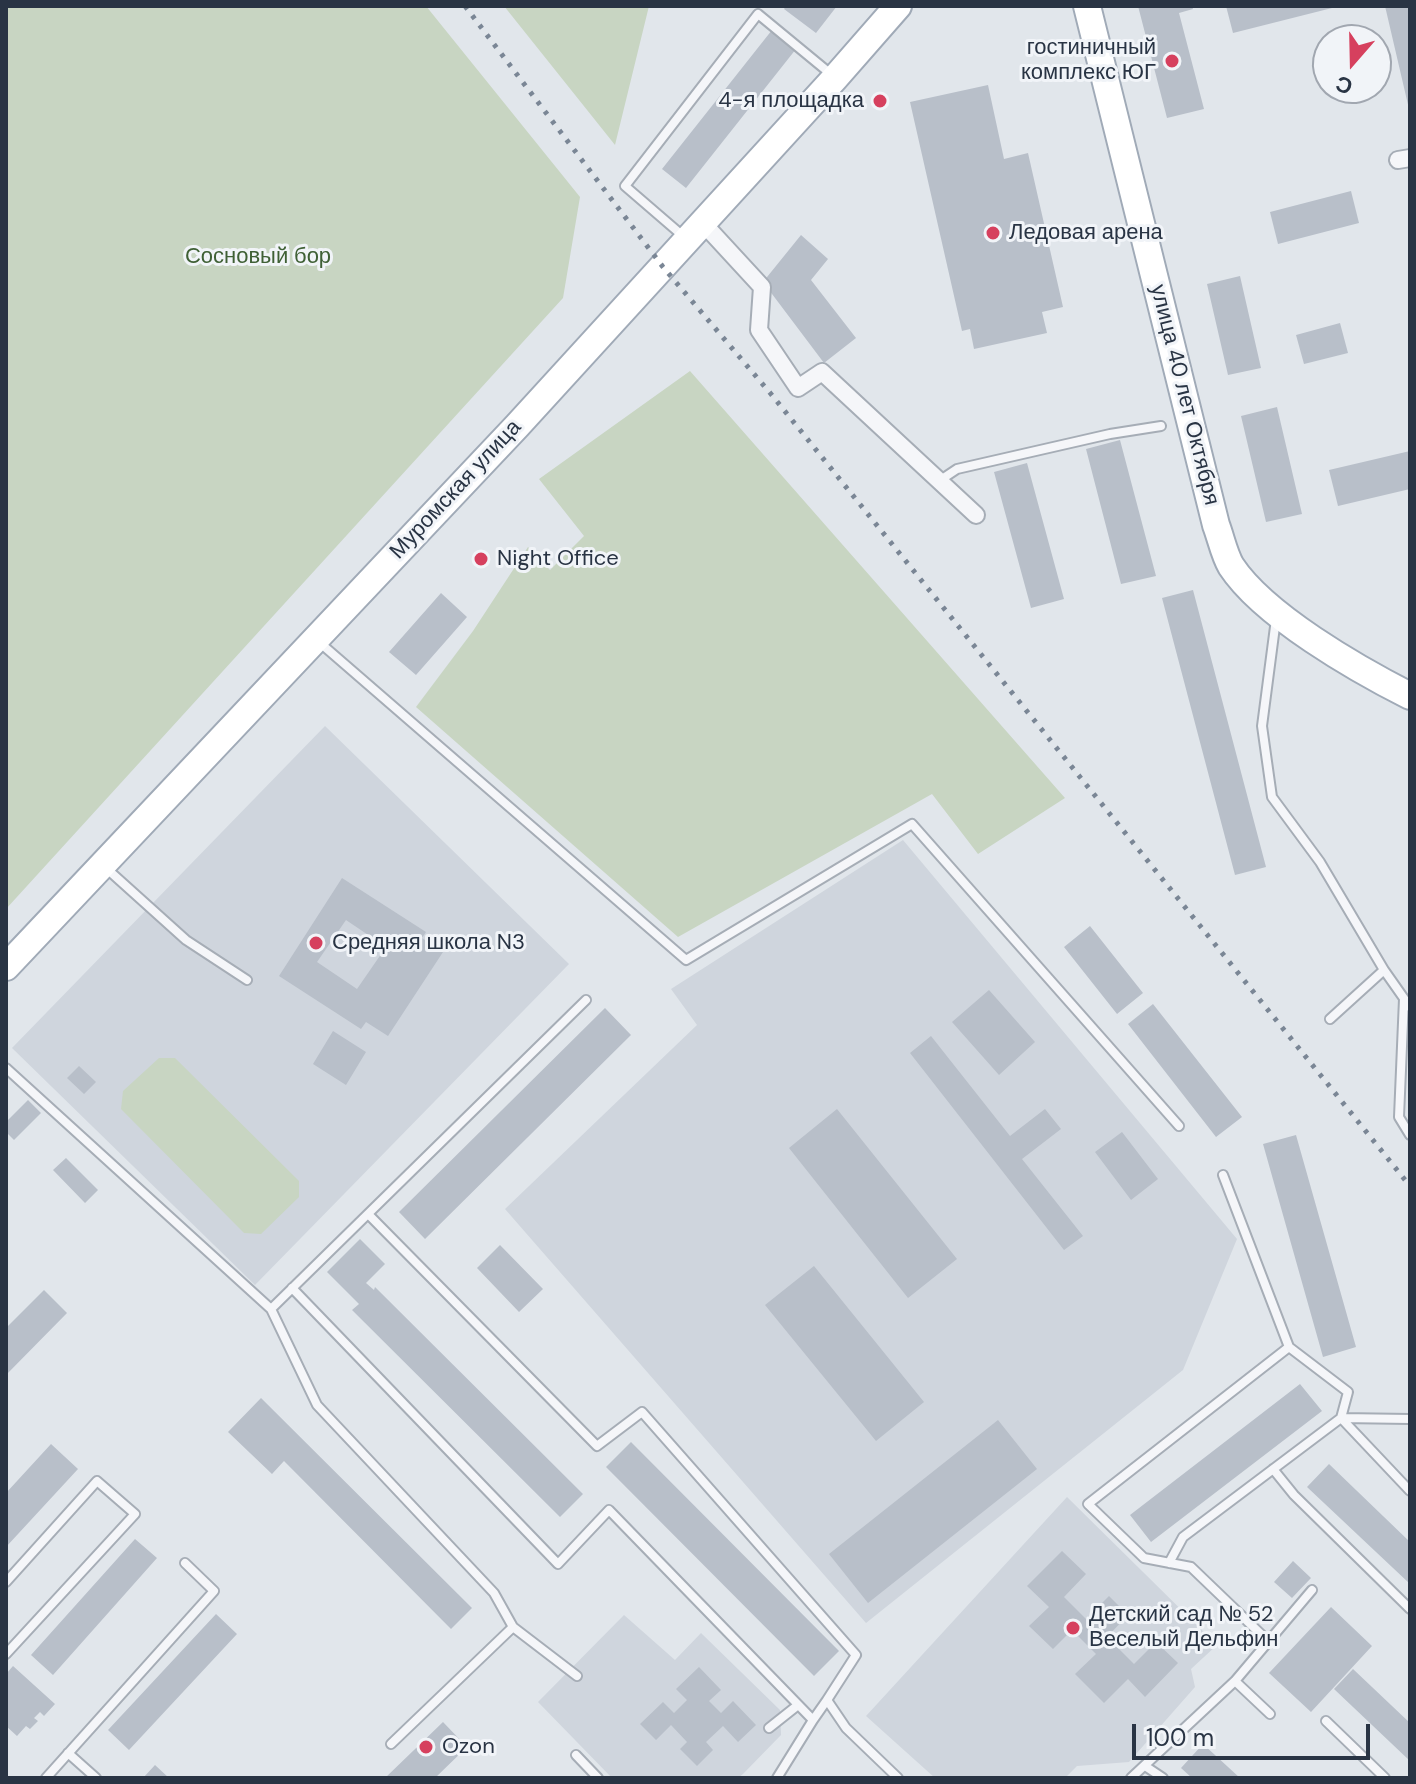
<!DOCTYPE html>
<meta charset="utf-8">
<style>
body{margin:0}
#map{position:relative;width:1416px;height:1784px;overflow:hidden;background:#e1e6eb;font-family:"DM Sans",sans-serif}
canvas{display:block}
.frame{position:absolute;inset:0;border:8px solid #293444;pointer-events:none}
.north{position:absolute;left:1312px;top:24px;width:80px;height:80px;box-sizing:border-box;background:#f1f4f8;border:2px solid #a1a7b0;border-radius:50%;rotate:200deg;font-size:22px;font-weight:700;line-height:32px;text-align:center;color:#293444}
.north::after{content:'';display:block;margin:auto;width:28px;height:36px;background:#d6405e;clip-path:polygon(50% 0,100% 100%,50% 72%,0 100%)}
.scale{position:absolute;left:1132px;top:1724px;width:238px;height:36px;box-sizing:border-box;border:4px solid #293444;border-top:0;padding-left:10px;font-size:24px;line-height:28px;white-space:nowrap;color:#293444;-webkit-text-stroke:6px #f1f4f8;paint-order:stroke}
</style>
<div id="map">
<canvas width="1416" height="1784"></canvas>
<div class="frame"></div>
<div class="north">С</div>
<div class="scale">100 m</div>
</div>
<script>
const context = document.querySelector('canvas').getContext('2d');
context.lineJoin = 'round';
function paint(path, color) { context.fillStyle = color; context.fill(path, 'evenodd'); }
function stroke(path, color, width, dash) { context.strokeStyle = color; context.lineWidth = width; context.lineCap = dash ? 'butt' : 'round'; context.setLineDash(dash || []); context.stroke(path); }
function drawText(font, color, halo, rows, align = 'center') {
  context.font = font + ' "DM Sans",sans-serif'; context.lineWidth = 6; context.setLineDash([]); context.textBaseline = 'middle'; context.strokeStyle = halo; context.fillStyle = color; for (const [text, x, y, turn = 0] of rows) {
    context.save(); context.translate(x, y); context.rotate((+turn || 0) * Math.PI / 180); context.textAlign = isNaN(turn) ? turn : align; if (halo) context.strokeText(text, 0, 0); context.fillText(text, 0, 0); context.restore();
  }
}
const built = new Path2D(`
 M 325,726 L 569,964 L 255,1285 L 12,1048 Z
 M 903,840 L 1237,1239 L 1183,1370 L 866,1623 L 505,1209 L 697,1025 L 671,989 Z
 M 1067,1497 L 1217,1645 L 1191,1669 L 1195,1687 L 1129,1762 L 1077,1766 L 1065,1778 L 935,1778 L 866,1716 Z
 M 624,1615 L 675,1660 L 701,1633 L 780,1710 L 781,1735 L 743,1774 L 738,1778 L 612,1778 L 538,1702 Z`);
const green = new Path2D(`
 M 6,6 L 426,6 L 580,197 L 563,298 L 6,909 Z
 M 504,6 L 649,6 L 615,145 Z
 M 690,371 L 1065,798 L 978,854 L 932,794 L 678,937 L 416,707 L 473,631 L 528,547 L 550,570 L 584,536 L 539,479 Z
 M 159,1058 L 175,1058 L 299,1181 L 299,1197 L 261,1234 L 244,1233 L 121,1109 L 123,1091 Z`);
const building = new Path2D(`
 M 786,6 L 837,6 L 816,33 L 784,9 Z
 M 1138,6 L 1192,6 L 1193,9 L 1179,13 L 1204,109 L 1167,118 Z
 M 1226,6 L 1335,6 L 1336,7 L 1233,33 Z
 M 1385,6 L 1410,6 L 1410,109 L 1409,109 Z
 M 772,30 L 796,49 L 686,188 L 662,169 Z
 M 988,85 L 1004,159 L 1028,153 L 1063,307 L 1042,312 L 1047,333 L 974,349 L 970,329 L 962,331 L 910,102 Z
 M 1351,191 L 1359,223 L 1278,244 L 1270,212 Z
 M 801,235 L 828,259 L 811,280 L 856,338 L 824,363 L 763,282 Z
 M 1240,276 L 1261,368 L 1228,375 L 1207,284 Z
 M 1340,323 L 1348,353 L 1304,364 L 1296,335 Z
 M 1277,407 L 1302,514 L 1266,522 L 1241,416 Z
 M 1120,440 L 1156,576 L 1121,584 L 1086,449 Z
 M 1410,451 L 1410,489 L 1338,506 L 1329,470 Z
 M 1027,463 L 1064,599 L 1031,608 L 994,472 Z
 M 1193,590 L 1266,867 L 1235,875 L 1162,598 Z
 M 441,593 L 467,617 L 416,675 L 389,652 Z
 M 342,878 L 426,932 L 422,938 L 443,952 L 388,1036 L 366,1022 L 361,1029 L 279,976 ZM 346,920 L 386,947 L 357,989 L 317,962 Z
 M 1090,926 L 1143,993 L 1117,1014 L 1064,947 Z
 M 989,990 L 1035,1042 L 999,1075 L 952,1022 Z
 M 1153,1004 L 1242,1117 L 1216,1137 L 1128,1024 Z
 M 605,1008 L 631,1035 L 425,1239 L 399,1212 Z
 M 333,1031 L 366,1052 L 346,1085 L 313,1064 Z
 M 931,1036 L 1010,1136 L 1045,1109 L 1061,1129 L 1022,1159 L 1083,1236 L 1064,1250 L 910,1053 Z
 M 79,1066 L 96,1082 L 84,1094 L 67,1078 Z
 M 28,1100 L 41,1113 L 14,1140 L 6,1132 L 6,1122 Z
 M 837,1109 L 957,1259 L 908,1298 L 789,1148 Z
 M 1122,1132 L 1158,1179 L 1131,1200 L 1095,1152 Z
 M 1296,1135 L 1356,1347 L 1323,1357 L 1263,1144 Z
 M 66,1158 L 98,1190 L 85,1203 L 53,1170 Z
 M 360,1239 L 385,1264 L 366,1283 L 374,1290 L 375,1287 L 583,1494 L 560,1517 L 352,1310 L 359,1304 L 327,1272 Z
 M 500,1245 L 543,1289 L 519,1312 L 477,1268 Z
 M 814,1266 L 924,1402 L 876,1441 L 765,1305 Z
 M 44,1290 L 67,1313 L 6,1375 L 6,1328 Z
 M 1300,1384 L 1322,1411 L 1151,1542 L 1130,1515 Z
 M 261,1398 L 472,1608 L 451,1629 L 284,1461 L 272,1474 L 228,1432 Z
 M 998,1420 L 1037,1469 L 868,1603 L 829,1554 Z
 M 631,1442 L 839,1651 L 814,1676 L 606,1467 Z
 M 51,1444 L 78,1469 L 6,1547 L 6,1493 Z
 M 1329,1464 L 1410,1542 L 1410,1584 L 1307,1487 Z
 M 135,1539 L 157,1558 L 53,1675 L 31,1655 Z
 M 1062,1551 L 1086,1574 L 1064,1597 L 1086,1619 L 1109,1596 L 1128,1615 L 1107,1637 L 1134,1664 L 1156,1642 L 1178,1663 L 1145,1697 L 1128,1679 L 1104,1703 L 1075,1674 L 1096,1654 L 1072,1630 L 1053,1649 L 1029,1626 L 1049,1607 L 1027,1586 Z
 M 1293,1561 L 1311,1578 L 1292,1598 L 1274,1582 Z
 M 1331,1607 L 1372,1646 L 1311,1712 L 1269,1673 Z
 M 216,1614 L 237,1634 L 129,1750 L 108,1730 Z
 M 13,1666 L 55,1704 L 44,1716 L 40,1712 L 34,1718 L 38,1721 L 30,1729 L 26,1726 L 17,1736 L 6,1726 L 6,1674 Z
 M 699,1667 L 721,1690 L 709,1701 L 721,1713 L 733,1701 L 756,1725 L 738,1742 L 723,1726 L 706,1742 L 713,1750 L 697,1766 L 680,1749 L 687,1742 L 671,1725 L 656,1740 L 640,1724 L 663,1702 L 674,1713 L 687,1700 L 676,1689 Z
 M 1353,1669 L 1410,1723 L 1410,1761 L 1334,1689 Z
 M 443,1722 L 467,1747 L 435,1778 L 385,1778 Z
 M 1203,1744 L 1240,1778 L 1192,1778 L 1181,1768 Z
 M 155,1765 L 169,1778 L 143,1778 Z`);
const lane = new Path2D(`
 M 683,236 L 625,186 L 758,14 L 832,75
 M 939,481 L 957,469 L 1110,434 L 1161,426
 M 1276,619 L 1262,726 L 1272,797 L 1320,862 L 1384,970 L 1330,1019
 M 319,642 L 686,960 L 912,824 L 1179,1126
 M 106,868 L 186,940 L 247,980
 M 1384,970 L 1410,1007
 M 1404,999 L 1399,1117 L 1410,1135
 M 6,1068 L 271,1309 L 586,1000
 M 1223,1175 L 1289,1347 L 1348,1392 L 1341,1418 L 1410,1419
 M 368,1214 L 597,1446 L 642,1412 L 856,1655 L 827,1700 L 846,1728 L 898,1778
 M 292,1288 L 558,1564 L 609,1510 L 813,1720 L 777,1778
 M 271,1309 L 317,1405 L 494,1593 L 513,1627 L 577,1676
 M 1273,1469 L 1294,1495 L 1410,1609
 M 1169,1563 L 1183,1537 L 1341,1418 L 1410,1491
 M 6,1582 L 97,1481 L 135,1514 L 6,1654
 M 1268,1641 L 1191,1567 L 1144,1558 L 1088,1504 L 1289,1347
 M 1235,1681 L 1270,1714
 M 813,1720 L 827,1700
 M 1326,1721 L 1385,1778
 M 769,1728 L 798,1705
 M 391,1744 L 513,1627
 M 68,1753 L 96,1778
 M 576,1755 L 598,1778
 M 1145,1766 L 1163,1778
 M 46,1778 L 214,1591 L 185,1563
 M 1131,1778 L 1235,1681 L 1312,1590`);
const street = new Path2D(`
 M 1398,160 L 1410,158
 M 703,223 L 762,287 L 759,330 L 798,388 L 822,372 L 976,515`);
const primary = new Path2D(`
 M 1087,6 L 1216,525 C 1221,538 1224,554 1231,566 C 1264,616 1357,669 1410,696
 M 6,967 L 517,426 L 835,78 L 898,6`);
const rail = new Path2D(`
 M 465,6 L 663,267 L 771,394 L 1410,1186`);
const markers = [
 [1172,61,8,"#d6405e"],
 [880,101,8,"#d6405e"],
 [993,233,8,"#d6405e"],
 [481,559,8,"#d6405e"],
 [316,943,8,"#d6405e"],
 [1073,1628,8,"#d6405e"],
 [426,1747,8,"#d6405e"]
];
const poiNames = [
 ["гостиничный",1156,48,"right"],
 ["комплекс ЮГ",1156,73,"right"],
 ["4-я площадка",864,101,"right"],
 ["Ледовая арена",1009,233],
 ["Night Office",497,559],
 ["Средняя школа N3",332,943],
 ["Детский сад № 52",1089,1615],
 ["Веселый Дельфин",1089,1640],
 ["Ozon",442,1747]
];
const parkNames = [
 ["Сосновый бор",258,257]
];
const streetNames = [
 ["улица 40 лет Октября",1184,395,76],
 ["Муромская улица",456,490,-47]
];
paint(built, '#cfd5dd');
paint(green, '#c8d5c2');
paint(building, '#b8bfc9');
stroke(lane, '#a6adb6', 12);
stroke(street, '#a6adb6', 20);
stroke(primary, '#a0aab7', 30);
stroke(lane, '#f5f6f9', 8);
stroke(street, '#f5f6f9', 16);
stroke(primary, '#fff', 26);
stroke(rail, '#7a8695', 5, [4, 8]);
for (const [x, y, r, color] of markers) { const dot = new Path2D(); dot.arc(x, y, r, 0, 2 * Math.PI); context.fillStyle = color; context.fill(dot); stroke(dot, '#f1f4f8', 3); }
drawText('22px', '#293444', '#f1f4f8', poiNames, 'left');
drawText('22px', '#3f6035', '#f1f4f8', parkNames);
drawText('22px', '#293444', '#f1f4f8', streetNames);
</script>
